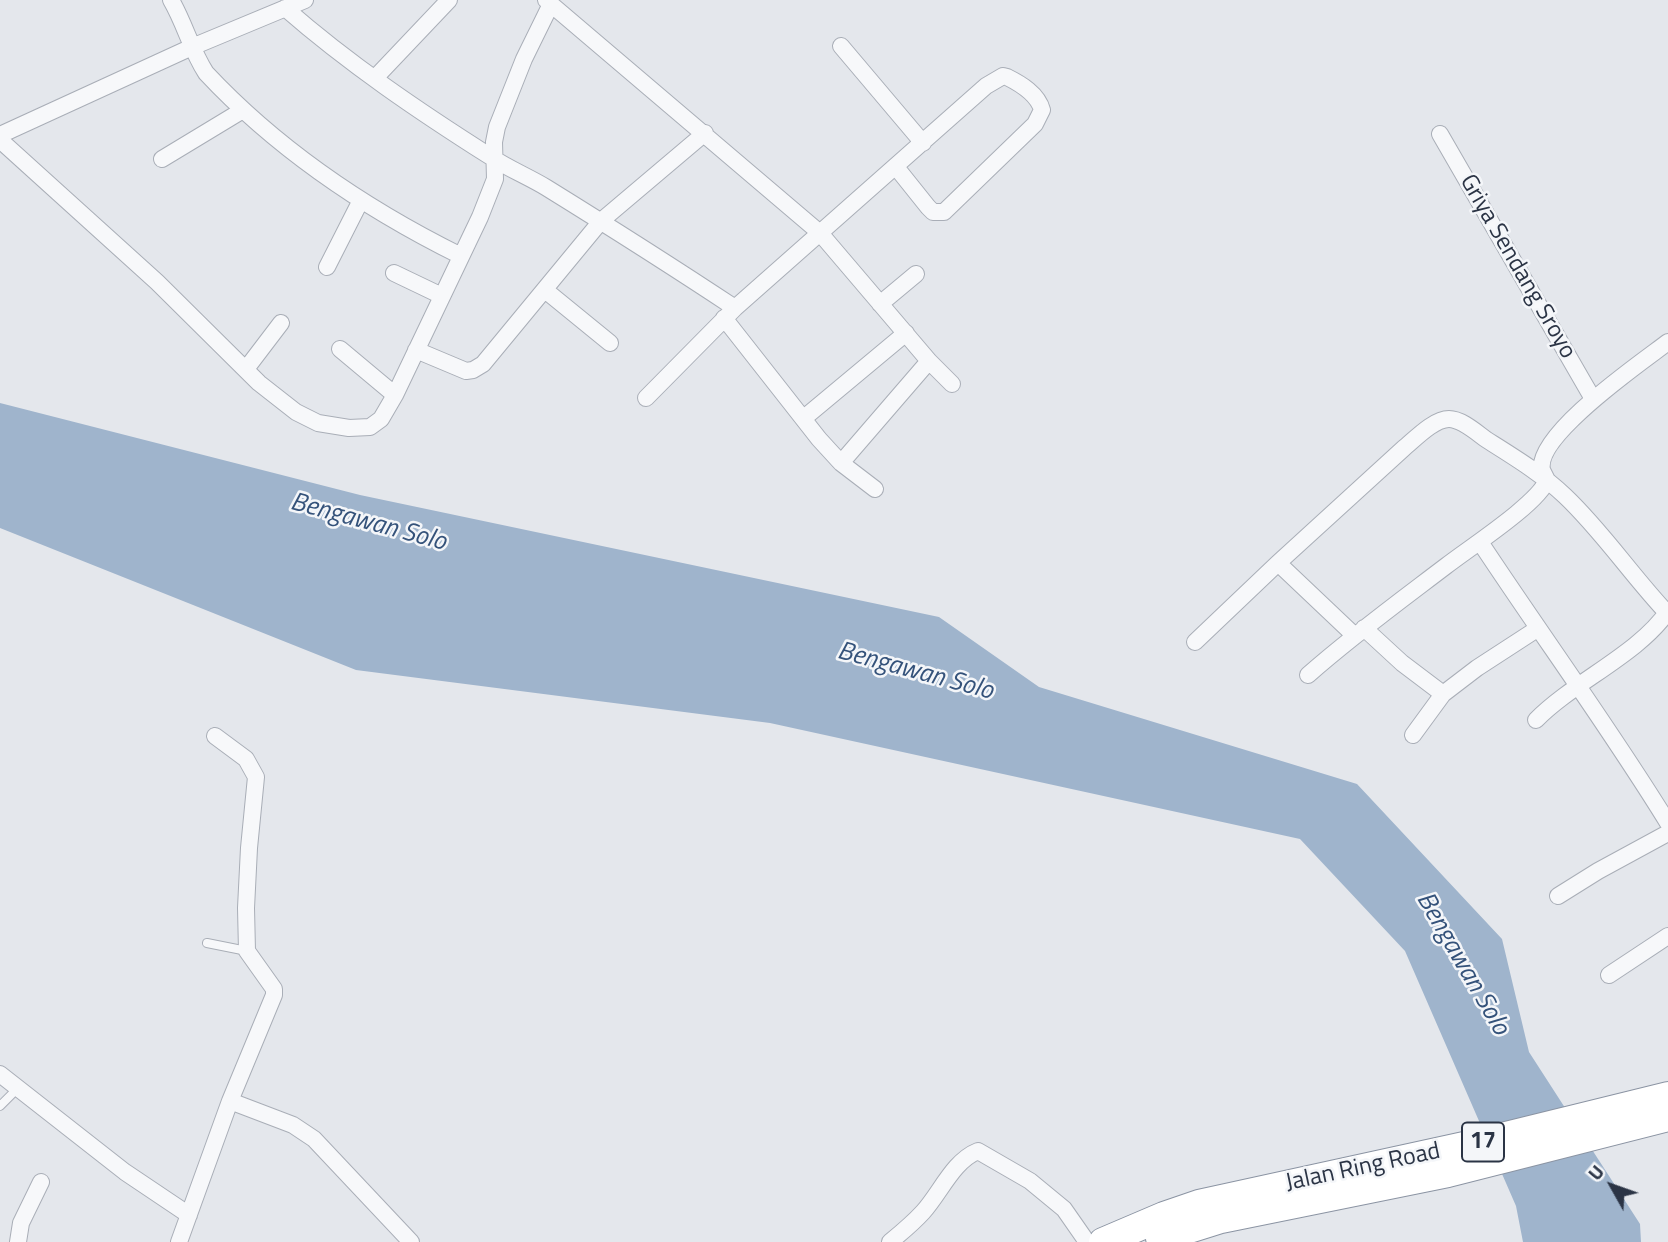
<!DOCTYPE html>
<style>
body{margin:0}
#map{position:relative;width:1668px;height:1242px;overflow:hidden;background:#e4e7ec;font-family:"Titillium Web",sans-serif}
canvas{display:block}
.north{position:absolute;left:1577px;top:1151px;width:70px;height:70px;-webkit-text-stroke:5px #f4f6f9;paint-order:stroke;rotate:310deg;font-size:19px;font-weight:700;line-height:28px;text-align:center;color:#2b3445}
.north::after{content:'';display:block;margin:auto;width:24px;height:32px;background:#2b3445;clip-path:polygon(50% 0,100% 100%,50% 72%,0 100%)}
</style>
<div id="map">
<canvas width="1668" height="1242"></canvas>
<div class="north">U</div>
</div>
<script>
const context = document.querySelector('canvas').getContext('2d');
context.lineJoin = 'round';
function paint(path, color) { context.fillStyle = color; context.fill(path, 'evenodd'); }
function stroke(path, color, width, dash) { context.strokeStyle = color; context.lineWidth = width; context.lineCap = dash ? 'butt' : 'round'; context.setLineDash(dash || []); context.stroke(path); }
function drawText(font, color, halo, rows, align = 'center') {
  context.font = font + ' "Titillium Web",sans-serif'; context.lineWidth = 5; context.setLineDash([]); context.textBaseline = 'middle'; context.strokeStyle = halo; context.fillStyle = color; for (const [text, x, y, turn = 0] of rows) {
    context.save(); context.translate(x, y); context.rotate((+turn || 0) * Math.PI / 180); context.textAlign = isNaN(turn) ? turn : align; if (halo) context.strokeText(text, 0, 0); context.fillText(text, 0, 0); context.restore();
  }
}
const water = new Path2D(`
 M 0,403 L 360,495 L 939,617 L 1039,687 L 1357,784 L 1502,939 L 1529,1052 L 1640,1224 L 1641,1242 L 1523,1242 L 1516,1206 L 1405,951 L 1300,839 L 770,723 L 356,670 L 0,528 Z`);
const service = new Path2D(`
 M 207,943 L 247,951
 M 0,1106 L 18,1088`);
const minor = new Path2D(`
 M 171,0 C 185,24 191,50 206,73 C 279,151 366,209 461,256
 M 546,0 L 820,233 L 929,361 L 952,384
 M 285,8 C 349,64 420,112 491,157 C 509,169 529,177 547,188 C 610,227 673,267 735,308
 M 841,46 L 923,143
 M 375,78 L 449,0
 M 1440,134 L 1593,399
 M 0,135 L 192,47 L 305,0
 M 0,140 L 157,282 L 259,383 L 296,412 L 318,423 L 349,428 L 370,427 L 381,419 L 395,395 L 480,217 L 495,179 L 494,142 L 497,127 L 524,59 L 551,4
 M 162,159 L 243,110
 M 327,267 L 360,202
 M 394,273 L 442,296
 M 545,290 L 610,343
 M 880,304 L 916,274
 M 724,318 L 819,439 L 841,463 L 875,489
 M 340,349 L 395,395
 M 416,350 L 466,371 L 473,370 L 483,364 L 601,221 L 705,133
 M 246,369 L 281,323
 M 646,398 L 735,308 L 986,86 L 1003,76 L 1007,77 C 1021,84 1038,94 1042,110 L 1035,124 L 944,212 L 933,212 L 928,207 L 896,167
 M 804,418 L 906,333
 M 841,463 L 929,361
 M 1547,480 C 1546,478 1543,472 1542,470 C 1535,435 1642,362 1668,342
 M 1480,542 C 1542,636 1609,727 1668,823
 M 1278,563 L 1354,635
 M 1364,628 L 1402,663 L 1443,694
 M 1195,642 L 1278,563 L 1404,448 C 1416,438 1434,419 1449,419 C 1462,419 1477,433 1487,440 C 1514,457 1542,474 1565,496 C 1603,532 1632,576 1668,614
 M 1308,675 C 1352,636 1400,601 1446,566 C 1469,548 1539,503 1547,480
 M 1536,720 C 1573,682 1639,654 1668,611
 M 1413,735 L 1443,694 L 1477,668 L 1537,629
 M 1558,896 L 1598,871 L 1668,833
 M 1609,975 L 1668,936
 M 0,1074 L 125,1172 L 189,1215
 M 230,1101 L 293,1125 L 314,1139 L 411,1242
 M 18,1242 L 21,1223 L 41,1182
 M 179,1242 L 230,1101 L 274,995 L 274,989 L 247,951 L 246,908 L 249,848 L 256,777 L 246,759 L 215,736
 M 890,1242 C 901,1233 913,1223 923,1212 C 941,1192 953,1161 978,1151 L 1030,1181 L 1064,1209 L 1087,1242`);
const trunk = new Path2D(`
 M 1160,1238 L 1221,1219 L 1448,1173 L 1668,1117
 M 1103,1242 L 1164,1216 L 1199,1204 L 1469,1145 L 1668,1096`);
const shields = [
 [1483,1142,42]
];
const shieldNames = [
 ["17",1483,1142]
];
const streetNames = [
 ["Griya Sendang Sroyo",1517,267,60],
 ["Jalan Ring Road",1363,1168,-12]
];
const waterNames = [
 ["Bengawan Solo",368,523,15],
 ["Bengawan Solo",915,672,15],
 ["Bengawan Solo",1462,964,60]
];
paint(water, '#9fb4cc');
stroke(service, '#a9aeb7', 10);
stroke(minor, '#a9aeb7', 18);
stroke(trunk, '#8b94a3', 30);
stroke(service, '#f7f8fa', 8);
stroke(minor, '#f7f8fa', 16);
stroke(trunk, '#fff', 28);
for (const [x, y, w] of shields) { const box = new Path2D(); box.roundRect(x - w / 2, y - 19.5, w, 39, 5); context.fillStyle = '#f4f6f9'; context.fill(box); stroke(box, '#2b3445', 2); }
drawText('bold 23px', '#2b3445', null, shieldNames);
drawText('24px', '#2b3445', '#f4f6f9', streetNames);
drawText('italic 26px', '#34527a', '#f4f6f9', waterNames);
</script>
